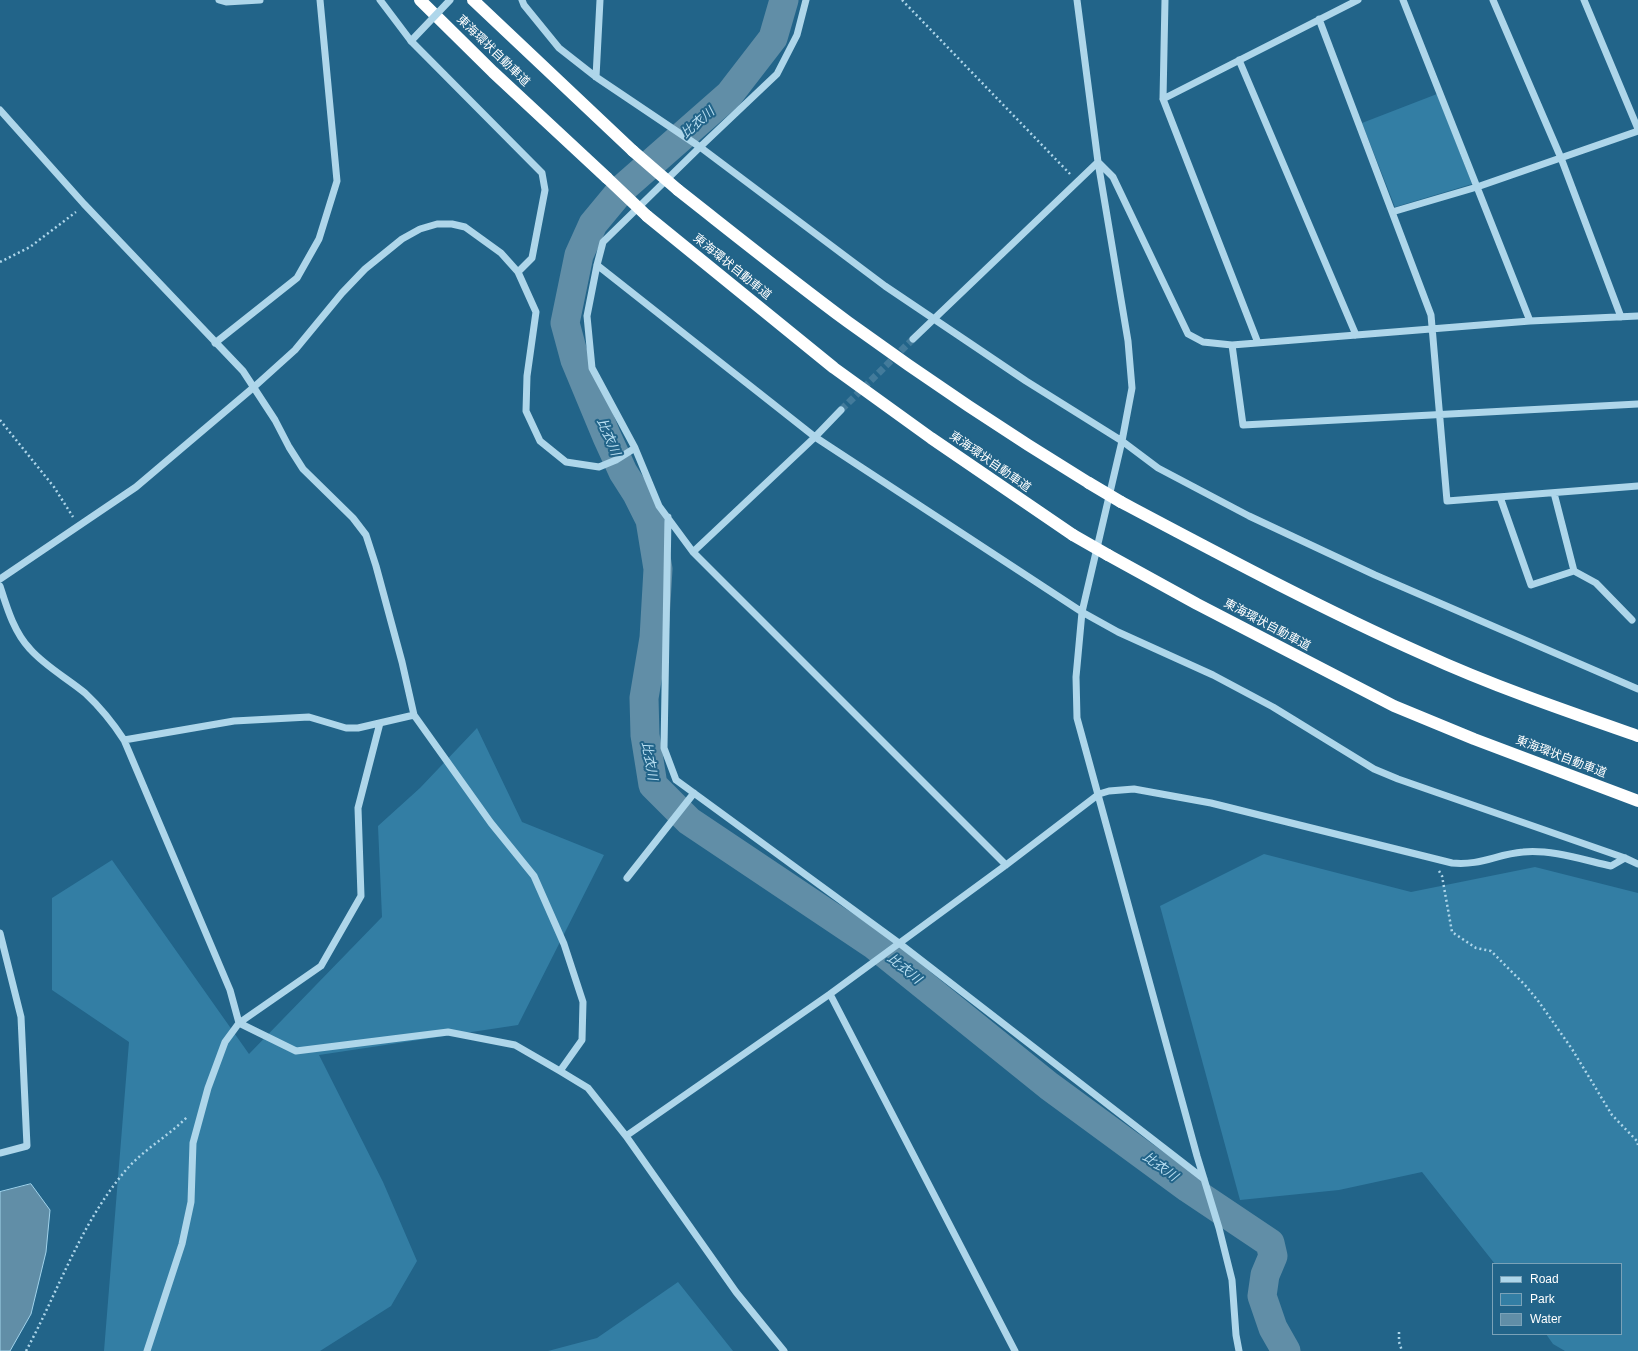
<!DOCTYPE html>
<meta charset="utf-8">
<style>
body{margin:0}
#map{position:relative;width:1638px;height:1351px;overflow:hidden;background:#226489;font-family:Helvetica,sans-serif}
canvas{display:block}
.legend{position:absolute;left:1492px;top:1263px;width:130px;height:72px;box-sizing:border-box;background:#226489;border:1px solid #7aa2b8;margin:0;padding:5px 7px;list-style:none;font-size:12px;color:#fff}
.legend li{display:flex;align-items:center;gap:8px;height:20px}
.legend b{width:20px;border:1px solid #7aa2b8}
</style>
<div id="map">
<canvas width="1638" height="1351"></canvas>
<ul class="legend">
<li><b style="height:5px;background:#aed6ea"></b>Road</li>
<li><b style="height:11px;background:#337ea4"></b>Park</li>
<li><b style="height:11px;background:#618ea7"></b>Water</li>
</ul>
</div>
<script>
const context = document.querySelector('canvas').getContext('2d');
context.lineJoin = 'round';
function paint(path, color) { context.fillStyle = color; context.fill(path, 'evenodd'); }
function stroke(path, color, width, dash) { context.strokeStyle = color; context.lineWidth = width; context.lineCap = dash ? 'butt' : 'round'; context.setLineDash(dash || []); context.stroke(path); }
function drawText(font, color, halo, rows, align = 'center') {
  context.font = font + ' Helvetica,"Noto Sans JP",sans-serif'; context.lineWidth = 4; context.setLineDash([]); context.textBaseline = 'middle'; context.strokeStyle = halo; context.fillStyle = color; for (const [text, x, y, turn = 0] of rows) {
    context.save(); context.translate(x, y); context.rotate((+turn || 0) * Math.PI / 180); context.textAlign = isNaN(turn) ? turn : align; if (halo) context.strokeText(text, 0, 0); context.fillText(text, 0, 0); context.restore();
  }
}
const green = new Path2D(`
 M 1437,94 L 1472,184 L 1395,207 L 1362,123 Z
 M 477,728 L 522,822 L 604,855 L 518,1025 L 319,1055 L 383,1182 L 417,1261 L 391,1306 L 320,1351 L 104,1351 L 129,1042 L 52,990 L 52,898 L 112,860 L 249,1054 L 382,917 L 378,826 L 420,788 Z
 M 1264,854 L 1411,892 L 1535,867 L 1638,893 L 1638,1351 L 1565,1351 L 1553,1344 L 1546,1334 L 1621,1334 L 1621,1264 L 1495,1264 L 1422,1172 L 1339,1190 L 1240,1200 L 1160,906 Z
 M 678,1282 L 733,1351 L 548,1351 L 597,1338 Z`);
const water = new Path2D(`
 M 31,1184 L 50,1210 L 46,1252 L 31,1314 L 10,1351 L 0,1351 L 0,1192 Z`);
const river = new Path2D(`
 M 784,0 L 773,38 L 729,95 L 622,189 L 593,224 L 579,255 L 565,323 L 575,360 L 607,437 L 623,472 L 637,494 L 650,520 L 658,569 L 654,638 L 644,698 L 645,735 L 653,785 L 689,821 L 874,945 L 1049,1086 L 1188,1188 L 1270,1243 L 1273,1256 L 1265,1275 L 1262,1296 L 1273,1328 L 1286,1351`);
const minorTunnel = new Path2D(`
 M 841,410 L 913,339`);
const path = new Path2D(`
 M 902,0 L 1070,174
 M 0,262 L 30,247 L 76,212
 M 0,420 L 54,487 L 73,517
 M 1439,871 L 1442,876 L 1452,932 L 1476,948 L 1491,951 L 1525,985 L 1539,1002 L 1572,1049 L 1612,1115 L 1637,1141 L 1638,1145
 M 1399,1332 L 1399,1342 L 1402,1351
 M 26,1351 C 59,1290 80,1224 126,1170 C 144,1149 169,1136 188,1116`);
const minor = new Path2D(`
 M 219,0 L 226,2 L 260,0
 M 380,0 L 411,41 L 542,173 L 545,190 L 532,258 L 518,272
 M 522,0 L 524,5 L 559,48 L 596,77 L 700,147 L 885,286 L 1026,381 L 1122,441 L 1158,468 L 1249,516 L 1375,575 L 1638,689
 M 806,0 L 797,35 L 777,74 L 700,147 L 603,242 L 597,265 L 587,316 L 592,368 L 635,448 L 659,506 L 693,552 L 1006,865
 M 1077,0 L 1098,162 L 1128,341 L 1132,388 L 1122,441 L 1082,612 L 1076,677 L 1077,718 L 1197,1156 L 1219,1228 L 1232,1280 L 1236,1335 L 1239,1351
 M 1165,0 L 1163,99 L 1258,343
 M 1403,0 L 1530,321
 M 1493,0 L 1561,158 L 1621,317
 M 1584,0 L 1638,129
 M 1319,19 L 1431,315 L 1447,501 L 1638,486
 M 1239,60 L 1356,335
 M 596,77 L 600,0
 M 1163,99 L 1358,0
 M 0,110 L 84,204 L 243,371 L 275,420 L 289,447 L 303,469 L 353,518 L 366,535 L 376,566 L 402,662 L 414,715 L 491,823 L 534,876 L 564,944 L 583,1002 L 582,1040 L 560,1071
 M 1098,162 L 1113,177 L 1188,334 L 1203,342 L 1232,345 L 1530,321 L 1638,316
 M 1392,212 L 1477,187 L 1638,131
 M 597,265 L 815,437 L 1082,612 L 1118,632 L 1213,675 L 1273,707 L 1374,769 L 1398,779 L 1625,858 L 1638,864
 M 913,339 L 1098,162
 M 215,343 L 297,278 L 319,239 L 337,181 L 320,0
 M 1232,345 L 1243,425 L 1638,404
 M 1554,493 L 1574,571
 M 1500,497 L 1531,585 L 1574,571 L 1596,583 L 1632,620
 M 668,517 L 664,748 L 676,780 L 899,943 L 1204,1179
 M 693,552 L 815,437 L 841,410
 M 0,579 L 136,487 L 254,387 L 295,350 L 342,293 L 365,269 L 402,239 L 420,229 L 437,224 L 452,224 L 465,227 L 501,253 L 518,272 L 536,312 L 527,376 L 526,411 L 540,441 L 566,462 L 599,467 L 616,460 L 635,448
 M 0,586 C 7,608 14,632 30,649 C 46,667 67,678 85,693 C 100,707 113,723 124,740 L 230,990 L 239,1023 L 296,1051 L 448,1032 L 515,1045 L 560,1071 L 588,1088 L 626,1136 L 736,1292 L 784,1351
 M 124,740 L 234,721 L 309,717 L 346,728 L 358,728 L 414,715
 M 627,878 L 694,793
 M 0,933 L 21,1017 L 27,1146 L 0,1153
 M 830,994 L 1015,1351
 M 626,1136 L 830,994 L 1006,865 L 1099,794 L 1109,791 L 1134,789 L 1211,803 L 1452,863 C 1480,866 1497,854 1523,852 C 1550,849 1584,860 1611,866 L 1625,858
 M 147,1351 L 182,1244 L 191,1202 L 193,1143 L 208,1088 L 225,1042 L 239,1023 L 321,966 L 361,896 L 358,808 L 380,723`);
const highway = new Path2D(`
 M 420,0 L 493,72 L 607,178
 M 473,0 L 633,151
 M 678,190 C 734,234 790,279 848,322 C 925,378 1007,433 1089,483
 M 647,216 L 834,368 L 931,438 L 1073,535
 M 1121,502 C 1221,555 1320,608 1423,654 C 1493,686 1566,711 1638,736
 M 1108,555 L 1197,604 L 1394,706 L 1474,739 L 1638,801`);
const minorBridge = new Path2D(`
 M 411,41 L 450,0`);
const highwayBridge = new Path2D(`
 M 633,151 L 678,190
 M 607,178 L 647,216
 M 1089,483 L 1121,502
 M 1073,535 L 1108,555`);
const streetNames = [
 ["東海環状自動車道",493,51,44],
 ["東海環状自動車道",732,267,39],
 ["東海環状自動車道",990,462,35],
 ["東海環状自動車道",1267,625,28],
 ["東海環状自動車道",1561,757,21]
];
const waterNames = [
 ["比衣川",698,123,-41],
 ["比衣川",608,437,67],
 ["比衣川",649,761,80],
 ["比衣川",904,969,39],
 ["比衣川",1160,1167,36]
];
paint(green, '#337ea4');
paint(water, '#618ea7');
stroke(water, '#a2d3eb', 1);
stroke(river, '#618ea7', 29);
stroke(minorTunnel, '#437b9b', 7, [7, 3.5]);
stroke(path, '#aed6ea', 2.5, [2, 3]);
stroke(minor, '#aed6ea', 7);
stroke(highway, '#fff', 12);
stroke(minorBridge, '#aed6ea', 7);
stroke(highwayBridge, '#fff', 12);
drawText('12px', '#fff', '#226489', streetNames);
drawText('italic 13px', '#b9dff2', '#226489', waterNames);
</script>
